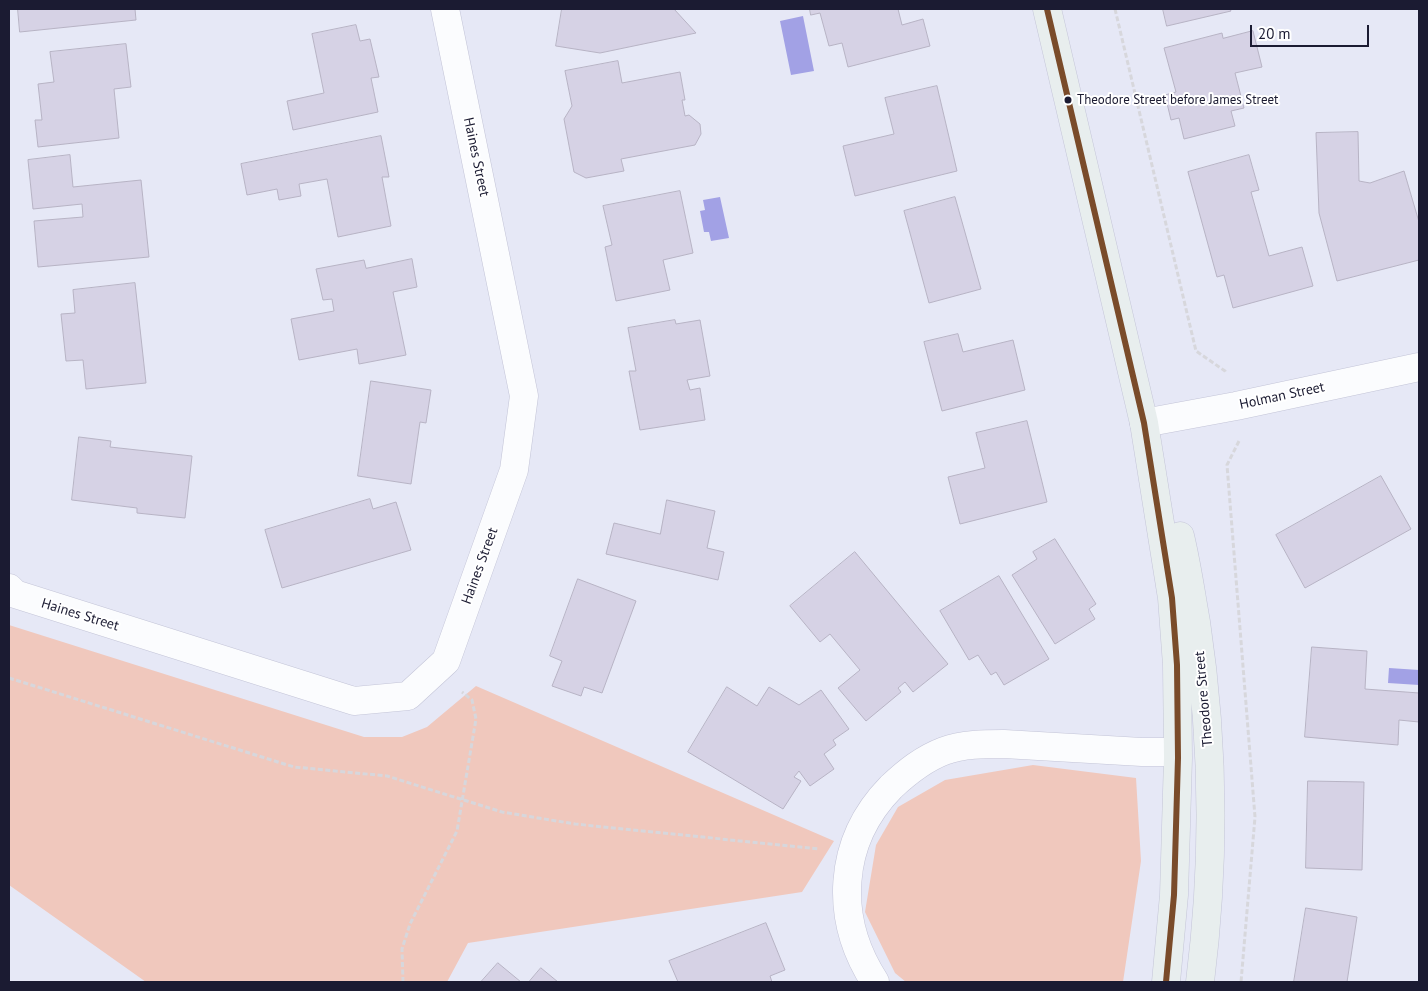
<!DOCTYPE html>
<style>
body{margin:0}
#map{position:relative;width:1428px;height:991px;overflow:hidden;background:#e6e8f6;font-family:"PT Sans",sans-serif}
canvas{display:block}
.frame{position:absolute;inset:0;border:10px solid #1b1b32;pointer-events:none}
.scale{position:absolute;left:1250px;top:25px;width:119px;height:22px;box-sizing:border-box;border:2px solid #1b1b32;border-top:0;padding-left:6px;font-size:15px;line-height:18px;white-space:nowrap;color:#1b1b32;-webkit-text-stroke:4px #fff;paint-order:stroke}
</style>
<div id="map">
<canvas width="1428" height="991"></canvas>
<div class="frame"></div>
<div class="scale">20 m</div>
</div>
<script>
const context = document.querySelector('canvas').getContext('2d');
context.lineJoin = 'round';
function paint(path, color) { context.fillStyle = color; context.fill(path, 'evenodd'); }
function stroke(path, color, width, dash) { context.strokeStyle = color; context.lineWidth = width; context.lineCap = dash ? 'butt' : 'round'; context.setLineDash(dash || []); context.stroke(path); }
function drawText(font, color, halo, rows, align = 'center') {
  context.font = font + ' "PT Sans",sans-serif'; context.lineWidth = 4; context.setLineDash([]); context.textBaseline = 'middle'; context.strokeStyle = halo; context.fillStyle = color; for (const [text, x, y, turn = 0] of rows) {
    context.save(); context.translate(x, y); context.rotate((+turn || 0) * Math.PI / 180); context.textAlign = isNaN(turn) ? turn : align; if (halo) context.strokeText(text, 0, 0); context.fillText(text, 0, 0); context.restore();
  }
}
const green = new Path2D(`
 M 9,625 L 364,737 L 402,737 L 427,727 L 476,686 L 834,841 L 802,892 L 468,943 L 447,982 L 146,982 L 9,885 Z
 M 1033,765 L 1136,778 L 1141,861 L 1123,982 L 906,982 L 895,973 L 865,912 L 876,845 L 898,807 L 945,780 Z`);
const water = new Path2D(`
 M 803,16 L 814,71 L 791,75 L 780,21 Z
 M 720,197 L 729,238 L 711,241 L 709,232 L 704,232 L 700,211 L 705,210 L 703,200 Z
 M 1389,668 L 1419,670 L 1419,685 L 1388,683 Z`);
const building = new Path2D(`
 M 18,9 L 135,9 L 136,20 L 20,32 Z
 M 562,9 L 674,9 L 696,33 L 600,53 L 556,46 Z
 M 810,9 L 898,9 L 902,25 L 923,19 L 930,46 L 848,67 L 842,43 L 829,46 L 820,13 L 811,15 Z
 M 1163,9 L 1230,9 L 1231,11 L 1167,26 Z
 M 356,25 L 360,41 L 370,39 L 379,77 L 371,78 L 378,112 L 293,130 L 287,101 L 324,93 L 312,34 Z
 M 1253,31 L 1262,67 L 1235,73 L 1244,108 L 1231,111 L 1235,126 L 1184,139 L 1179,118 L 1171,120 L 1165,95 L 1176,92 L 1164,48 L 1222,33 L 1223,38 Z
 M 126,44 L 131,87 L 114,89 L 119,138 L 38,147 L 35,120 L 42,120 L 38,84 L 54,82 L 50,52 Z
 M 618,61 L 622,83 L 680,72 L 685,100 L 682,100 L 685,116 L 689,115 L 700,124 L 701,134 L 695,145 L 621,159 L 624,171 L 586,178 L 574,172 L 564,119 L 572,106 L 565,71 Z
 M 937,86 L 957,171 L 855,196 L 843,146 L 894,134 L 885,98 Z
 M 1358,132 L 1359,181 L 1370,183 L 1404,171 L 1419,222 L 1419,260 L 1337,281 L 1319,213 L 1316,133 Z
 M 381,136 L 389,177 L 382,177 L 391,226 L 338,237 L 327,179 L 299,184 L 301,196 L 279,200 L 277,189 L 247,195 L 241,164 Z
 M 70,155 L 73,187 L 141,180 L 149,257 L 38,267 L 34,221 L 83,217 L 82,204 L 33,209 L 28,160 Z
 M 1249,155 L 1259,190 L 1251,192 L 1269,256 L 1302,247 L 1313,286 L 1233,308 L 1224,275 L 1217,277 L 1188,172 Z
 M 680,191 L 693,253 L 663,260 L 670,290 L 616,301 L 605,247 L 612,245 L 603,206 Z
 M 955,197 L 981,289 L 929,303 L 904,211 Z
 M 412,259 L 417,287 L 393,292 L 406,355 L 359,364 L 357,349 L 299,360 L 291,319 L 334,311 L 332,299 L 323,300 L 316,269 L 364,260 L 366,268 Z
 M 135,283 L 146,383 L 86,389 L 83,360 L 66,361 L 61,314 L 75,313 L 73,290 Z
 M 675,320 L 676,324 L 700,320 L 710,376 L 687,380 L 690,390 L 700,388 L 705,420 L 640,430 L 629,371 L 636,371 L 628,328 Z
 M 958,334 L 963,352 L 1013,340 L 1025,390 L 942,411 L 924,342 Z
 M 371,381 L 431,390 L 426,423 L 420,422 L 411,484 L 358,476 Z
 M 1027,421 L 1047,502 L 960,524 L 948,477 L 985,468 L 976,433 Z
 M 79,437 L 111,441 L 110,447 L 192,456 L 185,518 L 137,513 L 137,508 L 72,500 Z
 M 1381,476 L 1411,529 L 1305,588 L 1276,535 Z
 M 370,499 L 373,509 L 396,502 L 411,550 L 282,588 L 265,530 Z
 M 667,500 L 715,511 L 707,548 L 724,552 L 718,580 L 606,554 L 614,523 L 660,534 Z
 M 1055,539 L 1096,604 L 1089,609 L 1095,619 L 1055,644 L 1012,575 L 1037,559 L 1033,552 Z
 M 855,552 L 948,664 L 913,692 L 905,682 L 898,688 L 901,692 L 866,721 L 838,688 L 860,670 L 830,634 L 820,642 L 790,606 Z
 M 999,576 L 1049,659 L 1004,685 L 996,672 L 991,675 L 978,655 L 969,660 L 940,611 Z
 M 578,579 L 636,601 L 602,693 L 584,687 L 581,696 L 552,686 L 562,661 L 550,656 Z
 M 1312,647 L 1367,651 L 1365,689 L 1419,693 L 1419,722 L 1399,720 L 1398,745 L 1305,737 Z
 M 727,687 L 757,706 L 769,687 L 799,705 L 821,690 L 849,729 L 833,740 L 836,745 L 824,754 L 834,769 L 810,786 L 799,771 L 794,777 L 801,781 L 783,809 L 688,752 Z
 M 1308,781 L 1364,782 L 1362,870 L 1306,868 Z
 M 1306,908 L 1357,917 L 1347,982 L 1294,982 Z
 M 766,923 L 785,970 L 770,976 L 772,982 L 678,982 L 669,961 Z
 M 498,963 L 521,982 L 481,982 Z
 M 541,968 L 558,982 L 529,982 Z`);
const path = new Path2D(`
 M 1115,9 L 1196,351 L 1225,371 L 1226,373
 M 1239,441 L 1227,465 L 1255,817 L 1241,982
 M 9,678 L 294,767 L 387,776 L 502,812 L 575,824 L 819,849
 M 403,982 L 402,949 L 410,924 L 457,831 L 476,719 L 472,700 L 462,692`);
const minor = new Path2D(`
 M 1144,423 L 1236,406 L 1419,367
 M 9,588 L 15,594 L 354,701 L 408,696 L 446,661 L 514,470 L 524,396 L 445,9
 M 875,982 C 834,919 837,842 891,787 C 907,772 923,759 944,751 C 963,744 984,744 1004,744 L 1142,752 L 1177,752`);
const secondary = new Path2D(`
 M 1047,9 L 1144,423 L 1172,598 L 1177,665 L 1178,758 L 1174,895 L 1166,982
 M 1180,536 C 1187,565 1191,594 1196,622 C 1214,741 1215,863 1200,982`);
const bus1 = new Path2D(`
 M 1047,9 L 1144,423 L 1172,598 L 1177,665 L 1178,758 L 1174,895 L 1166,982`);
const markers = [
 [1068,100,4.5,"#1b1b32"]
];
const busNames = [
 ["Theodore Street before James Street",1077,100]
];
const streetNames = [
 ["Haines Street",476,157,78],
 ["Holman Street",1282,396,-12],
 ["Haines Street",480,566,-70],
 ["Haines Street",80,615,17],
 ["Theodore Street",1204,699,-95]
];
paint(green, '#f0c8bd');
paint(water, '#a2a1e5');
paint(building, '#d6d2e5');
stroke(building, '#b7b3c4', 1);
stroke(minor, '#c3c4d7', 29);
stroke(secondary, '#c3c4d7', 29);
stroke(path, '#d7d7dc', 3, [5, 2.5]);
stroke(minor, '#fbfcfe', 28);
stroke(secondary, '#e8eeee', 28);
stroke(bus1, '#7a4b2a', 6);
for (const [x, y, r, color] of markers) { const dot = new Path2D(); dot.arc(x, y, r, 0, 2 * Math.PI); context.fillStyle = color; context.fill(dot); stroke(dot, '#fff', 2); }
drawText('13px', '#1b1b32', '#fff', busNames, 'left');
drawText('14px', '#1b1b32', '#fff', streetNames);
</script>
